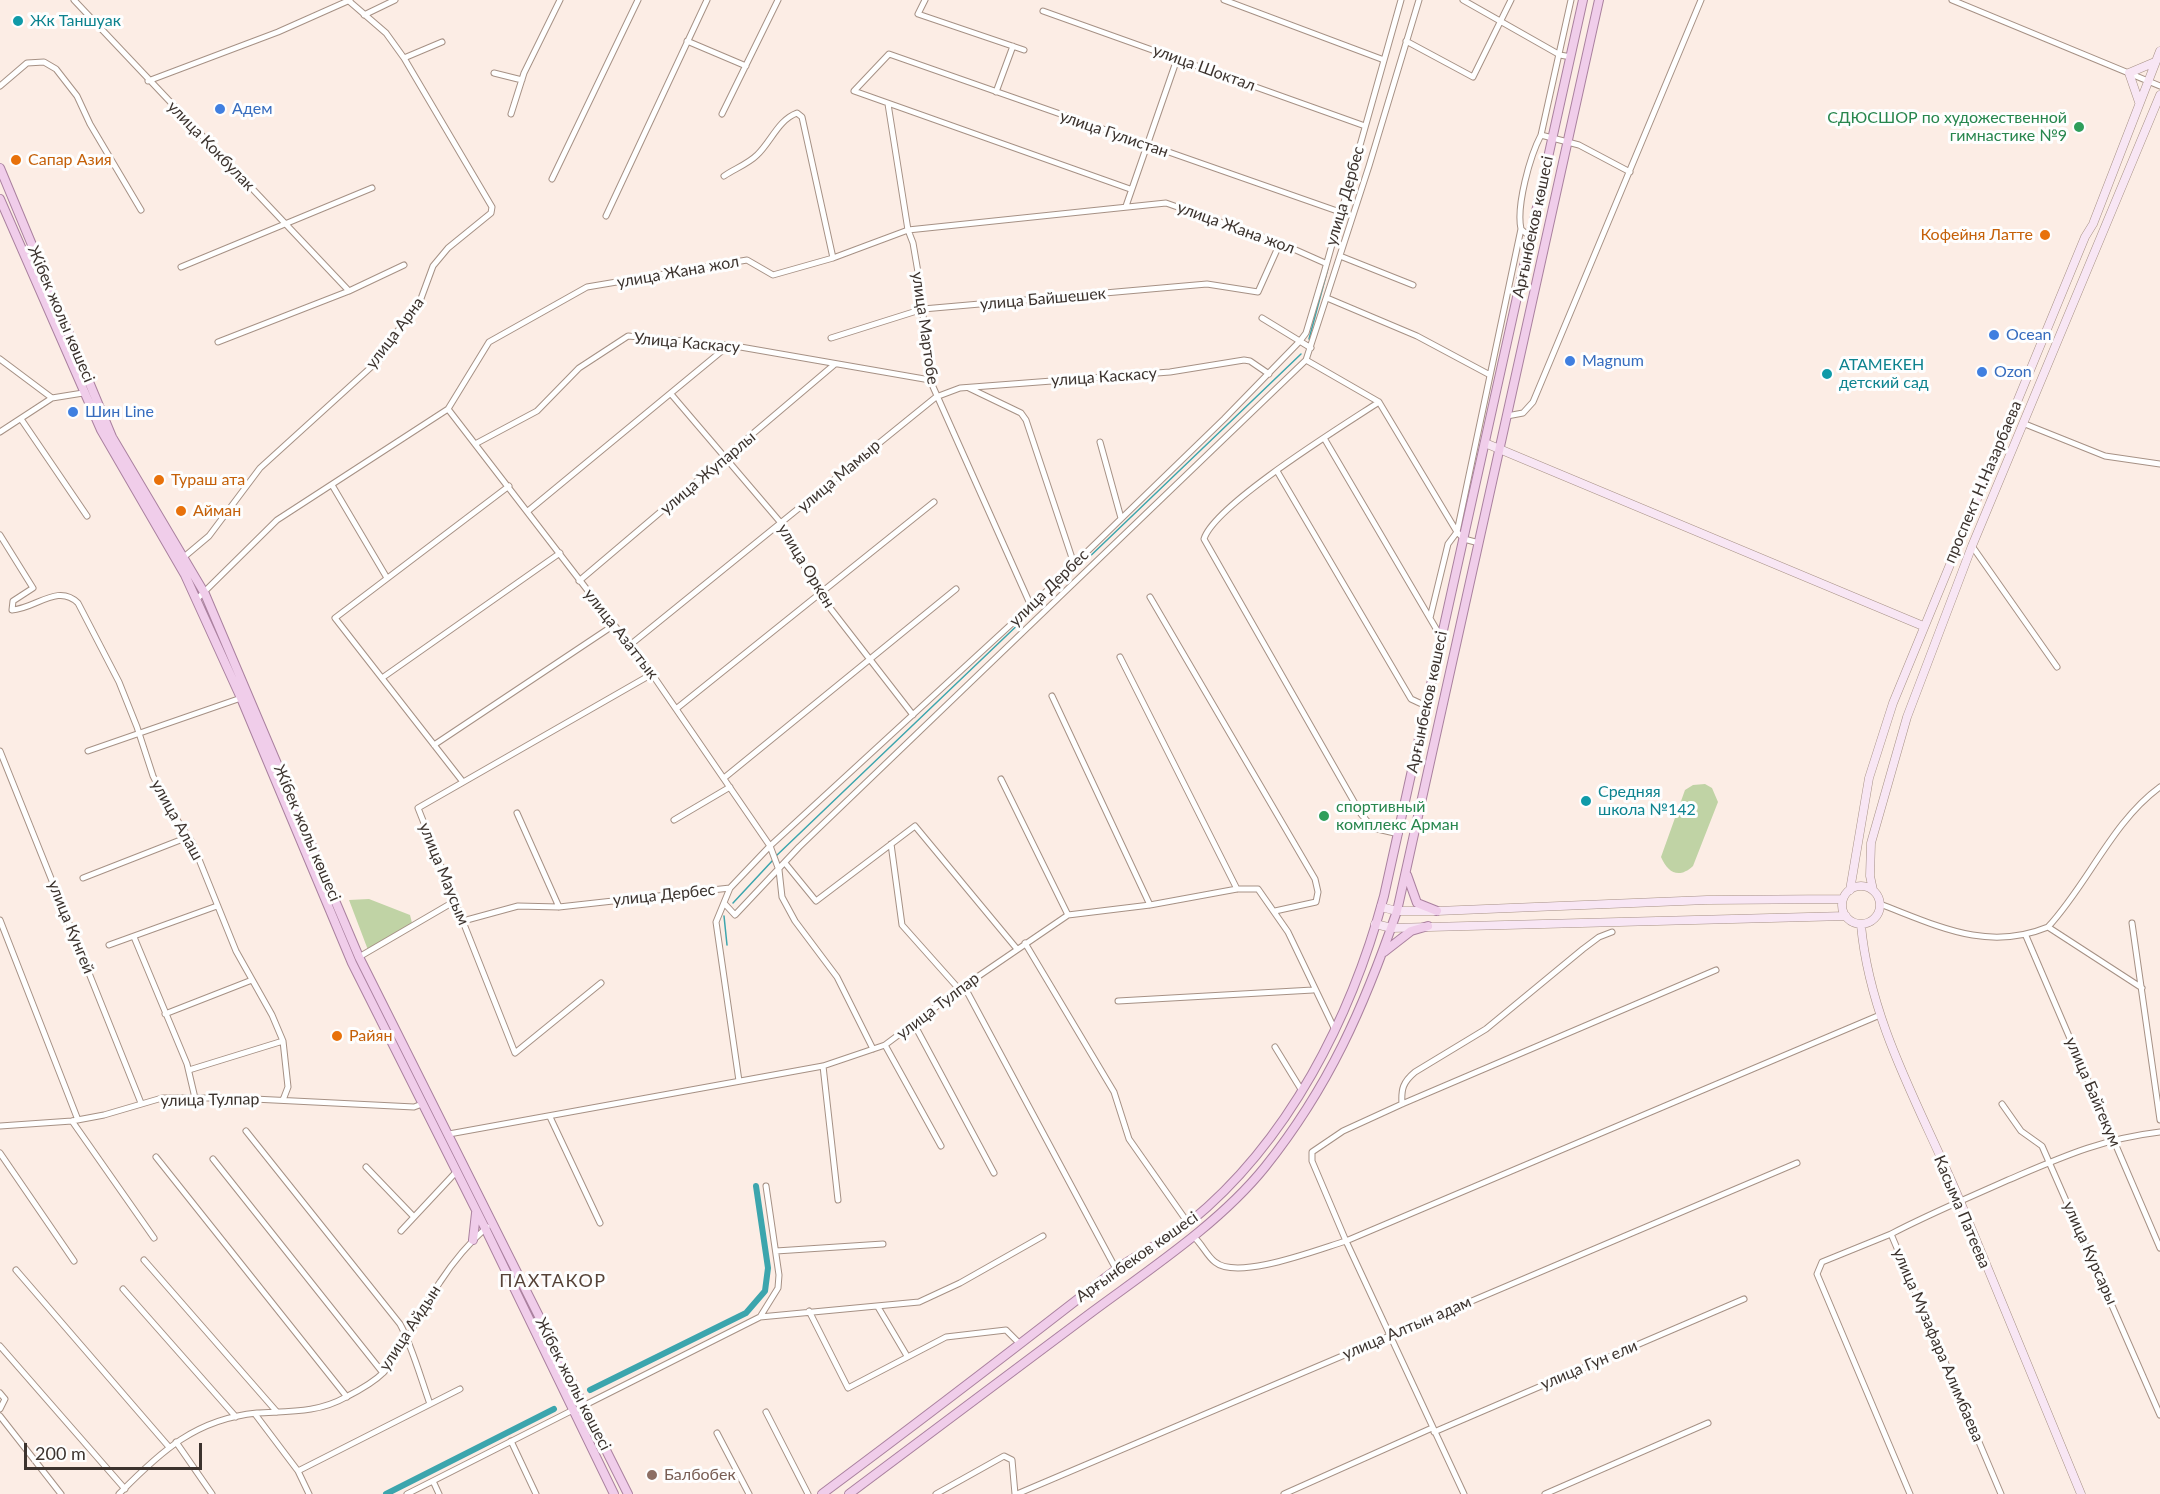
<!DOCTYPE html>
<meta charset="utf-8">
<style>
body{margin:0}
#map{position:relative;width:2160px;height:1494px;overflow:hidden;background:#fcede5;font-family:Lato,sans-serif}
canvas{display:block}
.scale{position:absolute;left:24px;top:1443px;width:178px;height:27px;box-sizing:border-box;border:3px solid #3c332e;border-top:0;padding-left:8px;font-size:18px;line-height:21px;white-space:nowrap;color:#3c332e;-webkit-text-stroke:4px #fefefe;paint-order:stroke}
</style>
<div id="map">
<canvas width="2160" height="1494"></canvas>
<div class="scale">200 m</div>
</div>
<script>
const context = document.querySelector('canvas').getContext('2d');
context.lineJoin = 'round';
function paint(path, color) { context.fillStyle = color; context.fill(path, 'evenodd'); }
function stroke(path, color, width, dash) { context.strokeStyle = color; context.lineWidth = width; context.lineCap = dash ? 'butt' : 'round'; context.setLineDash(dash || []); context.stroke(path); }
function drawText(font, color, halo, rows, align = 'center') {
  context.font = font + ' Lato,sans-serif'; context.lineWidth = 6; context.setLineDash([]); context.textBaseline = 'middle'; context.strokeStyle = halo; context.fillStyle = color; for (const [text, x, y, turn = 0] of rows) {
    context.save(); context.translate(x, y); context.rotate((+turn || 0) * Math.PI / 180); context.textAlign = isNaN(turn) ? turn : align; if (halo) context.strokeText(text, 0, 0); context.fillText(text, 0, 0); context.restore();
  }
}
const green = new Path2D(`
 M 1705,784 L 1712,788 L 1718,802 L 1693,866 C 1679,879 1668,873 1661,857 L 1685,790 L 1693,785 Z
 M 369,899 L 410,915 L 412,923 L 368,950 L 349,900 Z`);
const stream = new Path2D(`
 M 1309,339 L 1328,268
 M 1034,610 L 1301,354
 M 776,856 L 1027,616
 M 733,903 L 773,860
 M 724,916 L 727,945`);
const canal = new Path2D(`
 M 590,1390 L 746,1313 L 765,1291 L 768,1268 L 756,1186
 M 386,1494 L 554,1409`);
const street = new Path2D(`
 M 74,0 L 349,291
 M 925,0 L 918,14 L 1024,50
 M 1224,0 L 1384,60
 M 1463,0 L 1560,55 L 1571,57
 M 1952,0 L 2160,86
 M 1043,11 L 1365,126
 M 364,15 L 395,0
 M 687,41 L 746,66
 M 1406,41 L 1473,77 L 1511,0
 M 404,58 L 442,42
 M 494,73 L 522,80
 M 148,81 L 278,32 L 350,0
 M 0,86 L 27,63 L 44,62 L 56,69 L 77,96 L 90,124 L 141,210
 M 996,92 L 1013,46
 M 888,104 L 908,230 L 913,243 L 919,278 L 930,380 L 1031,606
 M 511,114 L 524,73 L 560,0
 M 722,114 L 778,0
 M 1541,135 L 1571,0
 M 724,176 C 734,169 748,164 757,155 C 771,142 778,120 797,113 L 802,117 L 833,258
 M 552,179 L 638,0
 M 1130,189 L 854,91 L 889,54 L 1340,212
 M 1126,206 L 1177,59
 M 606,216 L 707,0
 M 1530,237 L 1521,229 C 1516,206 1530,156 1541,135 L 1579,145 L 1630,172
 M 1340,256 L 1413,285
 M 181,267 L 372,188
 M 1327,298 L 1417,336 L 1490,375
 M 1262,318 L 1311,348
 M 831,338 L 923,309 L 1207,284 L 1258,292 L 1280,243
 M 218,342 L 349,291 L 404,265
 M 0,359 L 52,398 L 83,393
 M 1306,360 L 1379,402 L 1457,532 L 1464,539 L 1479,543
 M 969,388 L 1021,413 L 1026,420 L 1074,564
 M 671,394 L 781,523 L 820,595 L 913,715
 M 1379,402 C 1344,425 1214,505 1204,539 L 1361,814 L 1373,828 L 1399,834
 M 448,409 L 652,674 L 770,846 L 779,870 L 782,897 L 795,921 L 837,977 L 873,1049
 M 1507,416 L 1523,413 L 1533,402 L 1701,0
 M 21,419 L 87,516
 M 2025,424 L 2105,456 L 2160,464
 M 0,432 L 52,398
 M 1324,438 L 1441,637
 M 1100,442 L 1121,518
 M 477,443 L 537,411 L 579,368 L 628,336 L 729,345 L 930,380
 M 1277,471 L 1411,699 L 1426,706
 M 332,485 L 387,578
 M 528,511 L 729,345
 M 0,535 L 33,588 L 13,601 L 12,610 C 35,609 58,583 78,603 L 119,682 L 137,727 L 153,776 L 169,808 L 192,842 L 236,951 L 272,1015 L 283,1041 L 288,1087 L 283,1100
 M 1972,546 L 2057,667
 M 184,557 L 209,536 L 260,468 L 380,359 L 392,338 L 419,304 L 433,266 L 448,248 L 491,213 L 492,207 L 404,58 L 386,33 L 349,1
 M 579,581 L 835,364
 M 1150,597 L 1315,879 L 1318,892 L 1316,902 L 1275,911
 M 196,600 L 277,520 L 448,409 L 489,342 L 587,287 L 747,260 L 773,275 L 833,258 L 908,230 L 1166,203 L 1280,243 L 1325,263
 M 1430,618 L 1448,544 L 1457,532 L 1521,229
 M 630,645 L 936,397 L 960,388 L 1170,372 L 1244,360 L 1250,361 L 1269,374
 M 1120,657 L 1237,889
 M 382,678 L 560,553
 M 1052,696 L 1150,905
 M 676,709 L 934,502
 M 434,745 L 614,625
 M 0,751 L 141,1103
 M 88,751 L 241,698
 M 724,778 L 956,589
 M 1001,779 L 1068,915
 M 463,782 L 335,618 L 509,486
 M 517,813 L 559,907
 M 674,820 L 730,787
 M 891,844 L 902,925 L 959,989
 M 785,863 L 816,901 L 915,826 L 1017,949
 M 83,878 L 188,837
 M 730,888 L 716,922 L 739,1081
 M 724,903 L 735,915 L 799,847 L 1306,360 L 1369,166 L 1419,0
 M 1880,904 C 1938,926 1987,952 2048,927 L 2142,988
 M 0,920 L 78,1120
 M 463,921 L 518,906 L 559,907 L 730,888 L 770,846 L 1031,606 L 1224,419 L 1300,341 L 1306,333 L 1324,273 L 1401,0
 M 2132,923 L 2160,1120
 M 2048,927 C 2088,884 2112,822 2160,787
 M 2026,936 L 2160,1248
 M 134,937 L 187,1064 L 195,1098
 M 1025,943 L 1114,1092 L 1129,1139 L 1188,1223
 M 109,945 L 217,906
 M 359,957 L 455,901
 M 601,983 L 515,1053 L 418,808 L 652,674
 M 964,986 L 1116,1269
 M 1118,1001 L 1313,990
 M 165,1014 L 252,980
 M 914,1024 L 994,1173
 M 885,1045 L 941,1146
 M 1275,1047 L 1302,1091
 M 823,1066 L 838,1200
 M 189,1070 L 283,1041
 M 1402,1104 C 1401,1089 1403,1082 1415,1072 L 1486,1029 L 1583,949 L 1599,937 L 1612,932
 M 2002,1104 L 2021,1131 L 2042,1146 L 2160,1415
 M 550,1117 L 600,1223
 M 72,1121 L 154,1238
 M 0,1126 L 72,1121 L 104,1115 L 162,1098 L 234,1098 L 414,1107 L 422,1104
 M 246,1131 L 400,1324 C 412,1346 421,1379 430,1404
 M 449,1134 L 823,1066 L 885,1045 L 964,986 L 1068,915 L 1150,905 L 1237,889 L 1258,889 L 1288,932 L 1335,1030
 M 0,1153 L 74,1261
 M 156,1157 L 347,1397
 M 213,1159 L 383,1373
 M 366,1167 L 414,1217
 M 401,1231 L 457,1171
 M 1891,1234 L 1822,1262 L 1817,1274 L 1910,1494
 M 1194,1237 C 1202,1244 1207,1256 1215,1262 C 1238,1281 1319,1249 1346,1241 L 1880,1015
 M 776,1251 L 883,1244
 M 144,1260 L 277,1412
 M 16,1270 L 169,1447
 M 123,1289 L 236,1417
 M 878,1307 L 907,1356
 M 809,1311 L 848,1388 L 946,1337 L 1006,1330 L 1020,1344
 M 760,1317 L 919,1302 L 960,1283 L 1043,1236
 M 0,1346 L 125,1489
 M 0,1393 L 5,1399 L 0,1409
 M 583,1406 L 760,1317 L 778,1288 L 779,1275 L 766,1186
 M 766,1412 L 808,1494
 M 255,1414 L 298,1471 L 309,1494
 M 0,1416 L 61,1494
 M 1434,1432 L 1744,1299
 M 717,1433 L 749,1494
 M 511,1441 L 536,1494
 M 176,1442 L 212,1494
 M 298,1471 L 460,1389
 M 433,1481 L 439,1494
 M 119,1494 C 161,1451 196,1419 257,1413 C 289,1411 318,1413 346,1397 C 358,1391 375,1381 384,1372 C 407,1345 420,1311 440,1282 C 453,1262 469,1243 487,1227
 M 407,1494 L 573,1410
 M 936,1494 L 1004,1456 L 1012,1460 L 1015,1494
 M 1017,1494 L 1797,1163
 M 1284,1494 L 1432,1428
 M 1464,1494 L 1346,1241 L 1312,1161 L 1312,1152 L 1343,1131 L 1402,1104 L 1716,970
 M 1545,1494 L 1708,1423
 M 2001,1494 L 1891,1234 C 1929,1214 1968,1198 2008,1180 C 2062,1157 2101,1139 2160,1132`);
const secondary = new Path2D(`
 M 2139,102 L 2129,73 L 2155,62
 M 1485,443 L 1923,626
 M1842 905a19 19 0 1 1 38 0a19 19 0 1 1-38 0Z
 M 1850,890 L 1869,778 L 1893,703 L 2085,237 L 2093,224 L 2160,51
 M 1873,890 L 1870,876 L 1871,843 L 1907,717 L 1972,546 L 2160,95
 M 1381,907 L 1397,911 L 1437,911 L 1707,900 L 1843,899
 M 1375,924 L 1392,928 L 1846,916
 M 1861,925 C 1870,1024 1922,1110 1960,1201 C 2001,1298 2040,1396 2081,1494`);
const primary = new Path2D(`
 M 0,168 L 112,437 L 205,594 L 359,957 L 628,1494
 M 0,199 L 101,430 L 185,575 L 241,698 L 352,963 L 485,1228 L 614,1494
 M 1407,875 L 1417,903 L 1437,911
 M 1384,952 L 1411,931 L 1428,926
 M 473,1240 L 476,1213
 M 822,1494 C 908,1430 993,1365 1078,1299 C 1091,1289 1104,1278 1117,1269 C 1141,1252 1168,1240 1190,1222 C 1289,1141 1351,1018 1384,896 L 1583,0
 M 849,1494 C 930,1433 1011,1373 1092,1312 C 1150,1269 1220,1223 1265,1167 C 1329,1087 1364,1007 1397,911 L 1599,0`);
const markers = [
 [18,21,6,"#0f9aa8"],
 [220,109,6,"#3f7fe0"],
 [2079,127,6,"#2e9e5b"],
 [16,160,6,"#e8710a"],
 [2045,235,6,"#e8710a"],
 [1994,335,6,"#3f7fe0"],
 [1570,361,6,"#3f7fe0"],
 [1982,372,6,"#3f7fe0"],
 [1827,374,6,"#0f9aa8"],
 [73,412,6,"#3f7fe0"],
 [159,480,6,"#e8710a"],
 [181,511,6,"#e8710a"],
 [1586,801,6,"#0f9aa8"],
 [1324,816,6,"#2e9e5b"],
 [337,1036,6,"#e8710a"],
 [652,1475,6,"#8d6e63"]
];
const cultureNames = [
 ["Жк Таншуак",30,21],
 ["АТАМЕКЕН",1839,365],
 ["детский сад",1839,383],
 ["Средняя",1598,792],
 ["школа №142",1598,810]
];
const streetNames = [
 ["улица Шоктал",1204,68,20],
 ["улица Гулистан",1114,134,19],
 ["улица Кокбулак",211,146,46],
 ["улица Дербес",1345,196,-74],
 ["Арғынбеков көшесі",1533,227,-78],
 ["улица Жана жол",1236,228,20],
 ["улица Жана жол",678,272,-10],
 ["улица Байшешек",1043,299,-5],
 ["Жібек жолы көшесі",61,314,67],
 ["улица Мартобе",925,328,82],
 ["улица Арна",395,333,-53],
 ["Улица Каскасу",687,343,5],
 ["улица Каскасу",1104,377,-4],
 ["улица Жупарлы",708,473,-40],
 ["улица Мамыр",839,476,-40],
 ["проспект Н.Назарбаева",1983,482,-67],
 ["улица Оркен",806,566,59],
 ["улица Дербес",1049,588,-44],
 ["улица Азаттык",621,634,52],
 ["Арғынбеков көшесі",1427,702,-78],
 ["улица Алаш",177,820,61],
 ["Жібек жолы көшесі",307,833,67],
 ["улица Маусым",444,874,68],
 ["улица Дербес",664,895,-6],
 ["улица Кунгей",71,927,68],
 ["улица Тулпар",938,1006,-37],
 ["улица Байгекум",2093,1092,67],
 ["улица Тулпар",210,1100,-1],
 ["Касыма Патеева",1962,1212,67],
 ["улица Курсары",2090,1253,66],
 ["Арғынбеков көшесі",1137,1257,-35],
 ["улица Айдын",410,1328,-57],
 ["улица Алтын адам",1407,1328,-23],
 ["улица Музафара Алимбаева",1938,1345,67],
 ["улица Гун ели",1589,1365,-23],
 ["Жібек жолы көшесі",573,1384,63]
];
const shopNames = [
 ["Адем",232,109],
 ["Ocean",2006,335],
 ["Magnum",1582,361],
 ["Ozon",1994,372],
 ["Шин Line",85,412]
];
const leisureNames = [
 ["СДЮСШОР по художественной",2067,118],
 ["гимнастике №9",2067,136],
 ["спортивный",1336,807,"left"],
 ["комплекс Арман",1336,825,"left"]
];
const foodNames = [
 ["Сапар Азия",28,160],
 ["Кофейня Латте",2033,235,"right"],
 ["Тураш ата",171,480],
 ["Айман",193,511],
 ["Райян",349,1036]
];
const educationNames = [
 ["Балбобек",664,1475]
];
const neighbourhoodNames = [
 ["ПАХТАКОР",553,1281]
];
paint(green, '#c0d3a5');
stroke(stream, '#3ca5ad', 1.5);
stroke(canal, '#3ca5ad', 6);
stroke(street, '#a69185', 7);
stroke(secondary, '#a69185', 9);
stroke(primary, '#aa819f', 10);
stroke(street, '#fff', 5);
stroke(secondary, '#f8e6f4', 8);
stroke(primary, '#f0cdea', 8);
for (const [x, y, r, color] of markers) { const dot = new Path2D(); dot.arc(x, y, r, 0, 2 * Math.PI); context.fillStyle = color; context.fill(dot); stroke(dot, '#fefefe', 2); }
drawText('16px', '#0d838f', '#fefefe', cultureNames, 'left');
drawText('16px', '#3c332e', '#fefefe', streetNames);
drawText('16px', '#366cbe', '#fefefe', shopNames, 'left');
drawText('16px', '#27864d', '#fefefe', leisureNames, 'right');
drawText('16px', '#c56008', '#fefefe', foodNames, 'left');
drawText('16px', '#785e54', '#fefefe', educationNames, 'left');
context.letterSpacing = '1.5px';
drawText('18px', '#564338', '#fefefe', neighbourhoodNames);
context.letterSpacing = '0px';
</script>
